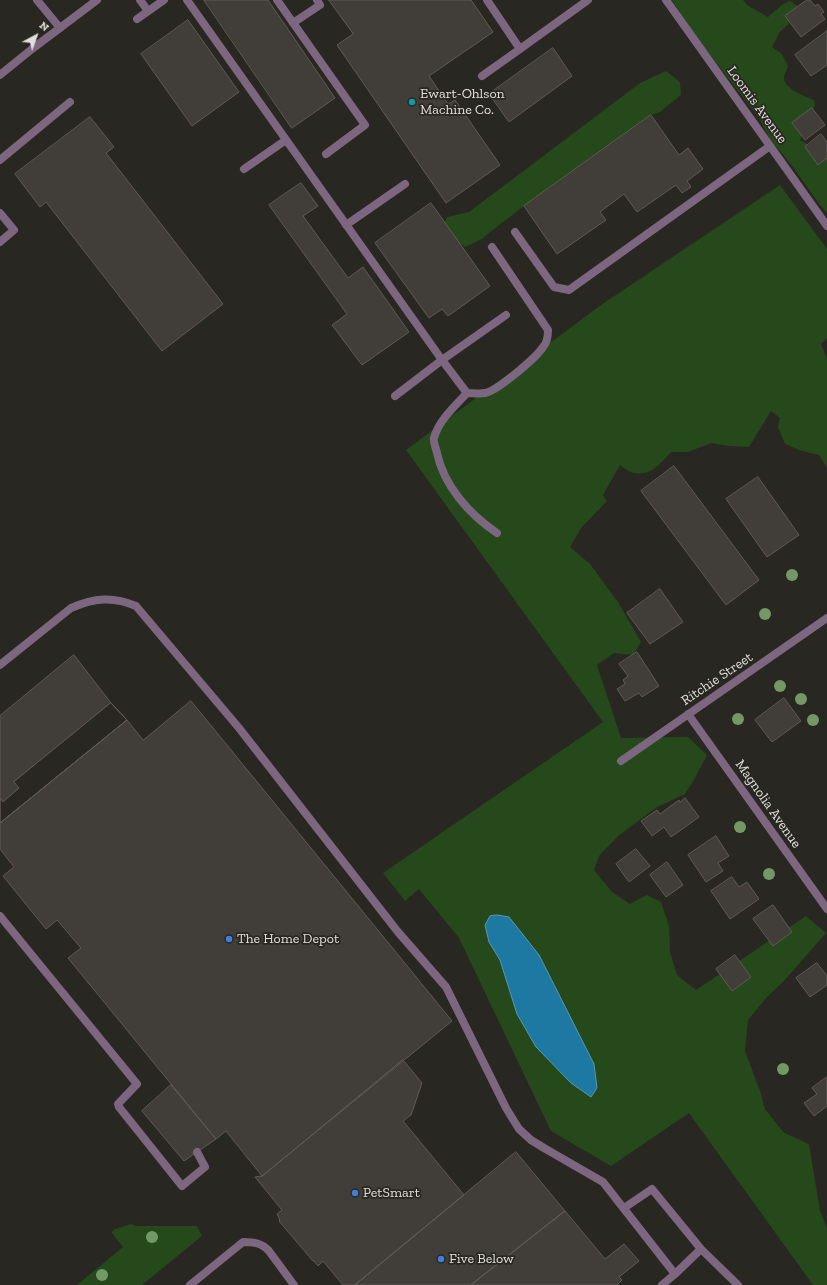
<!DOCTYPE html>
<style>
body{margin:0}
#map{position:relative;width:827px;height:1285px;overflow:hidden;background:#292721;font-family:"Zilla Slab",serif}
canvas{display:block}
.north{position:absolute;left:16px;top:16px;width:40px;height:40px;-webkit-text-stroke:3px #292721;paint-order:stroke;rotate:41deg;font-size:11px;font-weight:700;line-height:16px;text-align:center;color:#e1dfdb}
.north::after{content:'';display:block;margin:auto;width:14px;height:18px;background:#e1dfdb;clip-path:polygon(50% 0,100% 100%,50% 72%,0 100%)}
</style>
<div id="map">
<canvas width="827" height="1285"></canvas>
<div class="north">N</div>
</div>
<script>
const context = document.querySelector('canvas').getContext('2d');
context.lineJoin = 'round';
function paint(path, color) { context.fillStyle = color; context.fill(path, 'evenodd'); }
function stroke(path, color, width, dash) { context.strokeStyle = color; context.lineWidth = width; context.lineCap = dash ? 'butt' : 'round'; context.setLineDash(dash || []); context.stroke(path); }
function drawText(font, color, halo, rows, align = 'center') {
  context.font = font + ' "Zilla Slab",serif'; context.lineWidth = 3.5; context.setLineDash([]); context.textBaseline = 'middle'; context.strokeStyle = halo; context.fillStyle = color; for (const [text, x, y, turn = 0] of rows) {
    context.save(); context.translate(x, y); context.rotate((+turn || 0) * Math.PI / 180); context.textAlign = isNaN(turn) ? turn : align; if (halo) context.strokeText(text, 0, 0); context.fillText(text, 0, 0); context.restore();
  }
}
const green = new Path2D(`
 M 672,0 L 743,0 L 747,5 L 768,17 L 783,4 L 790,1 L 803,10 L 779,33 L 772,47 L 782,54 L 788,66 C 787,69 784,74 784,78 C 784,89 806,97 814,100 L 815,105 L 800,140 L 820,152 L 827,153 L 827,213 L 820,205 L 793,167 L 770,139 L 759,118 L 694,34 Z
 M 666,71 L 680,82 L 681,95 L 660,112 L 651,115 L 524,206 L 490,232 L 482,239 L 465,247 L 459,243 L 445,223 L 447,217 L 469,212 L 640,83 Z
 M 780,185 L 827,249 L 827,338 L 821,344 L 827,359 L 827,468 L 819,455 L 802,451 L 785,444 L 778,427 L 780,418 L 771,411 L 749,447 L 729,446 L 711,443 L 688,452 L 671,452 C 662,462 650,477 634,473 C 629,472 624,468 620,465 L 603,495 L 607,501 L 581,528 L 570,547 L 590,564 L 618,602 L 641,642 L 633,655 L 614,653 L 597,665 L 621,738 L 688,737 L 707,755 L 695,778 L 685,794 L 657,807 L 618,836 L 599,856 L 594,870 L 612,892 L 630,904 L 647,895 L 661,902 L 669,926 L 670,952 L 677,975 L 696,990 L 806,916 L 826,933 L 784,981 L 767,997 L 748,1020 L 745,1051 L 760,1091 L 765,1109 L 784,1133 L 809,1144 L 820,1211 L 827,1228 L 827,1285 L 813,1285 L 689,1113 L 611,1166 L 551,1131 L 459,938 L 419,889 L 405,901 L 383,873 L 603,722 L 406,450 L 601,305 Z
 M 131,1224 L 136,1226 L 197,1226 L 202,1236 L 142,1285 L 77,1285 L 123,1247 L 111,1232 L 115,1229 Z`);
const water = new Path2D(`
 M 498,915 L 509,917 L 539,955 L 594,1064 L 597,1088 L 591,1097 L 571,1083 L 536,1047 L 517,1014 L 500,960 L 489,942 L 485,925 L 490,916 Z`);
const building = new Path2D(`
 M 204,0 L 268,0 L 335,98 L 292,128 Z
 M 329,0 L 471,0 L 493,32 L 429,76 L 448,104 L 455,100 L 500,165 L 446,203 L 337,45 L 353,34 Z
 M 807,0 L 810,0 L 815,6 L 818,4 L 824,12 L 821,14 L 825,19 L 801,37 L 785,16 Z
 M 188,20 L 239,92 L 192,126 L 141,54 Z
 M 827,31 L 827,65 L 811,76 L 795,55 Z
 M 553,48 L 572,76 L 509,122 L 489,94 Z
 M 812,108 L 825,125 L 805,140 L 792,123 Z
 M 651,115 L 679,155 L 688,148 L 703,169 L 687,181 L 691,187 L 682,193 L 676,185 L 637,212 L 624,194 L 600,212 L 606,220 L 557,254 L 524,206 Z
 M 90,117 L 114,147 L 106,153 L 223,304 L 162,351 L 46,202 L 40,207 L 15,174 Z
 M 821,134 L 827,142 L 827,158 L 818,165 L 805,147 Z
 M 301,183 L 318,206 L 303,216 L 348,278 L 363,267 L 409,332 L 362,365 L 332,325 L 347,314 L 269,205 Z
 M 431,203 L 490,286 L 448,316 L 442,309 L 429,318 L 375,243 Z
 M 674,466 L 759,580 L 726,605 L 641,491 Z
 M 758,477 L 799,535 L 767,557 L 726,499 Z
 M 660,589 L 683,622 L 650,644 L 627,613 Z
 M 637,652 L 659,686 L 642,697 L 639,693 L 625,701 L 617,689 L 625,684 L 623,680 L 628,676 L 619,664 Z
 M 74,655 L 111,703 L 127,720 L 0,823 L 0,716 Z
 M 784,698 L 801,721 L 772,742 L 755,720 Z
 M 191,701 L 452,1021 L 262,1176 L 226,1131 L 216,1139 L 68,958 L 81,948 L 57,920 L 46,929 L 3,876 L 14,867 L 0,849 L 0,823 L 127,720 L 143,740 Z
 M 111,703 L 127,720 L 0,823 L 0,798 L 3,802 L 19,788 L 14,782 Z
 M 685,798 L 699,817 L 671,837 L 664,827 L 652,836 L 641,821 L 657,810 L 660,814 L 679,800 L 680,802 Z
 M 716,836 L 729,856 L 718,863 L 723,871 L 706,882 L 688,855 Z
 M 636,849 L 650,866 L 629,882 L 616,864 Z
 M 667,862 L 683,885 L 666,897 L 650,875 Z
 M 732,877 L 739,887 L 747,882 L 759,899 L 730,919 L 711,891 Z
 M 773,905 L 792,932 L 773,946 L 753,919 Z
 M 735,955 L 751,977 L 732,991 L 716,969 Z
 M 817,963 L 827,976 L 827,985 L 810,997 L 796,978 Z
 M 403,1060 L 422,1083 L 411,1115 L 403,1121 L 464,1195 L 355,1285 L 343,1285 L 323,1261 L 318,1266 L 314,1261 L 313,1261 L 279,1221 L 280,1220 L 277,1214 L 282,1210 L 255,1177 L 262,1176 Z
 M 827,1077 L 827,1106 L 814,1116 L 804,1103 L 817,1094 L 812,1088 Z
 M 171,1085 L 216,1139 L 184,1161 L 142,1111 Z
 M 516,1152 L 565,1211 L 471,1285 L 355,1285 Z
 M 565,1211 L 605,1259 L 624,1244 L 639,1261 L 619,1277 L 622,1280 L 617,1285 L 471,1285 Z`);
const service = new Path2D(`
 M 37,0 L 60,28
 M 140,0 L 148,11
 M 187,0 L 442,360 L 506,315
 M 277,0 L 365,125 L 326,154
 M 487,0 L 520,49 L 588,0
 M 137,19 L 164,0
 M 293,23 L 320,5 L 317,0
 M 482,76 L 520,49
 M 0,160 L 70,102
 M 244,169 L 286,140
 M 0,213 L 14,230 L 0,242
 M 346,225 L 405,184
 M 515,232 L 554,287 L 569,290 L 770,146
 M 467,393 C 455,406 439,420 434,438 C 433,442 436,448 437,453 C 444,486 469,514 497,533
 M 395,396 L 442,360 L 467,393 C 473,393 480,394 485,393 C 497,391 536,358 543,347 C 547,343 548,336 548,330 L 492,247
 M 0,665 L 71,608 C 94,598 113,596 136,606 L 239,728 L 398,932 L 446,987 L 506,1108 L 519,1129 L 531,1140 L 544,1148 L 603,1182 L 675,1274 L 662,1285
 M 0,916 L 137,1084 L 118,1104 L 119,1107 L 182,1186 L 205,1167 L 197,1152
 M 624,1208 L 652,1189 L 701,1249 L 675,1274
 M 701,1249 L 738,1285
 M 190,1285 L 243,1242 C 254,1242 262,1243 269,1251 L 294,1285`);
const minor = new Path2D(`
 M 666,0 L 827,226
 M 688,714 L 827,909
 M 621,761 L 827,618`);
const tertiary = new Path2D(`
 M 0,75 L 32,49 L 97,0`);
const trees = [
 [792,575],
 [765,614],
 [780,686],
 [801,699],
 [738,719],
 [813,720],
 [740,827],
 [769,874],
 [783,1069],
 [152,1237],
 [102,1275]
];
const markers = [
 [412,102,4,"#0f9aa8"],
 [229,939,4,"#3f7fe0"],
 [355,1193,4,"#3f7fe0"],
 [441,1259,4,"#3f7fe0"]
];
const poiNames = [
 ["Ewart-Ohlson",420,94],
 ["Machine Co.",420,110],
 ["The Home Depot",237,939],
 ["PetSmart",363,1193],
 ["Five Below",449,1259]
];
const streetNames = [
 ["Loomis Avenue",757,105,54],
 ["Ritchie Street",717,679,-34],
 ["Magnolia Avenue",768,804,55]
];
paint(green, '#25491b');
paint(water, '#1d79a2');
stroke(water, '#5898b3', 1);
paint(building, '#413d38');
stroke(building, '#605a55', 1);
stroke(service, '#7d667f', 8);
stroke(minor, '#7d667f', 8);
stroke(tertiary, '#7d667f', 8);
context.fillStyle = '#739765';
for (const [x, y] of trees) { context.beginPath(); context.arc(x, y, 6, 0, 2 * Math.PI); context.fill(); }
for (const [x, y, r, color] of markers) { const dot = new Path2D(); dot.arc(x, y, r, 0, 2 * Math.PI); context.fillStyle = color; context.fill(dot); stroke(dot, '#292721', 1.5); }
drawText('14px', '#e1dfdb', '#292721', poiNames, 'left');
drawText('14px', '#e1dfdb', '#292721', streetNames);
</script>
